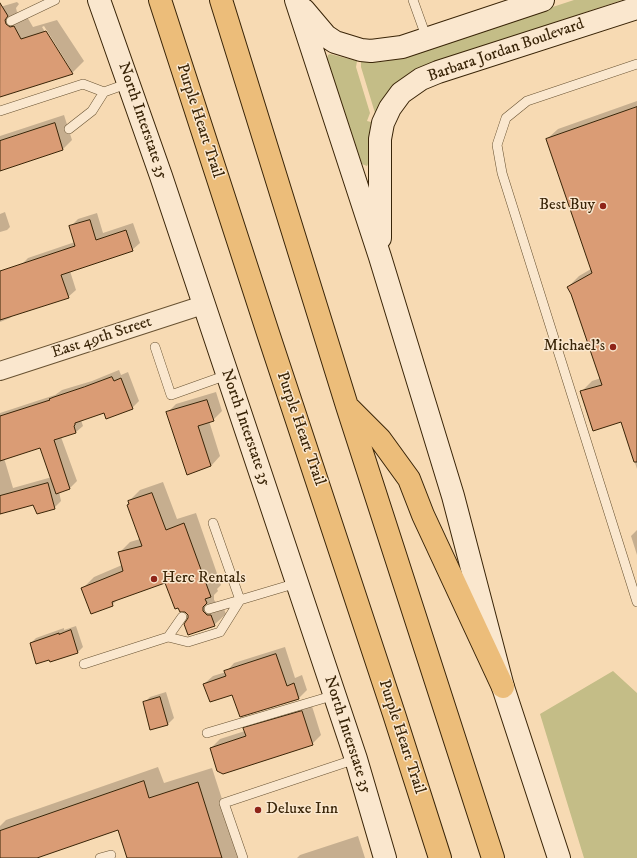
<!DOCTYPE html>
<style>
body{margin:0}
canvas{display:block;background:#f7dab3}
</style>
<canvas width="637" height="858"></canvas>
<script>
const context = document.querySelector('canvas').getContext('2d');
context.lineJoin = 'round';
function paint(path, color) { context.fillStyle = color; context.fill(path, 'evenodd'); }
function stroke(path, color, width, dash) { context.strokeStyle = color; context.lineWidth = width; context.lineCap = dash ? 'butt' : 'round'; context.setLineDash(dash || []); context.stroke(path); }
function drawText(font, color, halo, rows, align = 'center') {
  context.font = font + ' "IM FELL DW Pica",serif'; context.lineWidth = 3; context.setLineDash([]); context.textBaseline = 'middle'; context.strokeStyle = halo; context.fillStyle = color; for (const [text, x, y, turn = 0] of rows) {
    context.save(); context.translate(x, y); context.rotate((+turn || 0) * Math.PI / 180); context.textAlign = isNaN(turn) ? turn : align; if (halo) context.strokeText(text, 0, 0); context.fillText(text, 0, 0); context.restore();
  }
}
const green = new Path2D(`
 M 574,0 L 622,0 L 415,69 C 397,81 385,94 375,113 L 361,67 L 361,61 L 372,62 L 388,61 Z
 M 330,54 L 357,61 L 356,67 L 370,113 L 367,121 L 371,122 L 368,143 L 369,162 L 367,166 L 362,164 L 327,59 L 328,55 Z
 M 613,671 L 637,693 L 637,858 L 584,858 L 540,714 Z`);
const shadow = new Path2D(`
 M 17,2 L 19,4 L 16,8 L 17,12 L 22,16 L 26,15 L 33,27 L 57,20 L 84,61 L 72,73 L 0,96 L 0,7 ZM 44,26 L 70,68 L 68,68 L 42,27 Z
 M 637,101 L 637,469 L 621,420 L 581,392 L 592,381 L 601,378 L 572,293 L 568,287 L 579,276 L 591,269 L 547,139 L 558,129 Z
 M 64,115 L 72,140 L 63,149 L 0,170 L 0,136 Z
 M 5,212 L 10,227 L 7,230 L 0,232 L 0,214 Z
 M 97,213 L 103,233 L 133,223 L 140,243 L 132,250 L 70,271 L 76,290 L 68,297 L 14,314 L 10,318 L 0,322 L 0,277 L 21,265 L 28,258 L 75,242 L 71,226 L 78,219 Z
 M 119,370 L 121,375 L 128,372 L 139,401 L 132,408 L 105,412 L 81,420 L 83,426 L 76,432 L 61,437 L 77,481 L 70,488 L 59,492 L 61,501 L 54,508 L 33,504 L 0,513 L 0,413 L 55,395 L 62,390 L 92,381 ZM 41,447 L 52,477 L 13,488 L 4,458 Z
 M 216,392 L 222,411 L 213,420 L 209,421 L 220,456 L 211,466 L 187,473 L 167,413 L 176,404 Z
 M 163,482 L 177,519 L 196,513 L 221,585 L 217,589 L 218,591 L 214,595 L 214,600 L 218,604 L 222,604 L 226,614 L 214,625 L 189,618 L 189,614 L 166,582 L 118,599 L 112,605 L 83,588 L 94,577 L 122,565 L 119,553 L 130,542 L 140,539 L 129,501 L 140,490 Z
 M 637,530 L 637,555 L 631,536 Z
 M 76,626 L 83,647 L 78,652 L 31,643 L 36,638 L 64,628 L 64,630 Z
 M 285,647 L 295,678 L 302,675 L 307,690 L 299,698 L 233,693 L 204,684 L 213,676 L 226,672 L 234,663 Z
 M 166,692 L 174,718 L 168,724 L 144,703 L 150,697 Z
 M 311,703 L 321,735 L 312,744 L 211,748 L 220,739 L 245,731 L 244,729 L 253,720 Z
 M 158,767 L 164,783 L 212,768 L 241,858 L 128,858 L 118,829 L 34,858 L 0,858 L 0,826 L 6,820 Z
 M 358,836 L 365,858 L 297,858 L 300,855 Z`);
const building = new Path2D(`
 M 0,3 L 8,16 L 5,20 L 6,24 L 10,27 L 14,26 L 21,39 L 46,31 L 73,74 L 0,97 Z
 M 637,107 L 637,462 L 634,462 L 621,422 L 593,431 L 580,391 L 602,385 L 571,294 L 567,287 L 592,273 L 546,139 Z
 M 55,123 L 63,150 L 0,171 L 0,141 Z
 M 90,220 L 96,240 L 126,230 L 133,251 L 61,275 L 69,298 L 0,320 L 0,271 L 75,246 L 69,226 Z
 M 112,377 L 114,381 L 121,378 L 133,409 L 106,419 L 104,413 L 75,423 L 75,425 L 74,426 L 76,433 L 54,440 L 70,489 L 56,494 L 40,448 L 0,461 L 0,416 L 50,400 L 49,399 L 54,397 L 84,387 Z
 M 207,400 L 214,421 L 198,426 L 211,466 L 187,475 L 166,412 Z
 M 48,483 L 55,509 L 37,514 L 33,505 L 0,514 L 0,496 Z
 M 152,493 L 166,530 L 184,523 L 211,597 L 205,599 L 207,603 L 203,607 L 203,611 L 207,615 L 211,615 L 215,626 L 188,635 L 184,624 L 188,618 L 188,615 L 185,612 L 180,612 L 178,608 L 175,609 L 165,583 L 112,602 L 113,606 L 91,614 L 81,588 L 123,571 L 118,552 L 142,546 L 127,505 L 129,504 L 128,501 Z
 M 71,630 L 78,653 L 50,662 L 49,660 L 36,664 L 30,643 L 59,633 L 59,634 Z
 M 276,654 L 287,686 L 294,683 L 299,699 L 240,717 L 232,695 L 210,702 L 203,684 L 226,676 L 224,671 Z
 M 160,697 L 168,725 L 150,730 L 143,702 Z
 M 302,711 L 313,745 L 223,774 L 217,771 L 210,748 L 246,736 L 243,728 Z
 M 144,781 L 149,798 L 198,782 L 222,858 L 127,858 L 118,830 L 37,858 L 0,858 L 0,831 Z`);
const lane = new Path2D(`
 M 413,0 L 427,39
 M 11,21 L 55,0
 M 637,64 L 527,101 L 506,118 L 497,145 L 502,173 L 637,602
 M 0,111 L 83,84 L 104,92
 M 69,129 L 92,111 L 104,92 L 129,83
 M 155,347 L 171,395 L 227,375
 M 213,523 L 240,600 L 297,583
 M 182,617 L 168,637 L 188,642 L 220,632 L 240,600 L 209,609
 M 84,664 L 168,637
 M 207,733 L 335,695
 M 100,858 L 111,855
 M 243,858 L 224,803 L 356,759`);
const street = new Path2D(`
 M 0,371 L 203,305`);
const secondary = new Path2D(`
 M 99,0 L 161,176 L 356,759 L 385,858
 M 296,0 L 380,257 L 453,496 L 503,687 L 559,858
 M 304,10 L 326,36 L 335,42 L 361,50 L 371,51 L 402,47 L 543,0
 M 380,238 L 380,139 L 383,123 L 390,108 L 401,93 L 421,79 L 438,72 L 637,8`);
const highway = new Path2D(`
 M 160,0 L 268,333 L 394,714 L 440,858
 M 221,0 L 347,406 L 493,858
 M 350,409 L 380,439 L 409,479 L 423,515 L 503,687`);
const markers = [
 [603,206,4,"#8f2418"],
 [613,347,4,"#8f2418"],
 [154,579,4,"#8f2418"],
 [258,810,4,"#8f2418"]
];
const streetNames = [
 ["Barbara Jordan Boulevard",506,51,-19],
 ["North Interstate 35",142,121,71],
 ["Purple Heart Trail",199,121,72],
 ["East 49th Street",102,338,-18],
 ["North Interstate 35",245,428,71],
 ["Purple Heart Trail",300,429,71],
 ["North Interstate 35",347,735,72],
 ["Purple Heart Trail",401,737,72]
];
const poiNames = [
 ["Best Buy",595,206],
 ["Michael's",605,347],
 ["Herc Rentals",162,579,"left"],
 ["Deluxe Inn",266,810,"left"]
];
paint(green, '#c4bd87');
paint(shadow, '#0003');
paint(building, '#da9c75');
stroke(building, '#392407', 1);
stroke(lane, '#685232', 10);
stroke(street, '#685232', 20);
stroke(secondary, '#392407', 24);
stroke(highway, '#392407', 24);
stroke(lane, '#fae7ce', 9);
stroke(street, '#fae7ce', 18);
stroke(secondary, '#fae7ce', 22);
stroke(highway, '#ecbd7a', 22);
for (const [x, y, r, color] of markers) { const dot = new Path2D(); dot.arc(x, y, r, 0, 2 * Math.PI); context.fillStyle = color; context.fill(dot); stroke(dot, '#fae7ce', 1.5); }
drawText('16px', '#392407', '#fae7ce', streetNames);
drawText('16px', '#392407', '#fae7ce', poiNames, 'right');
</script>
